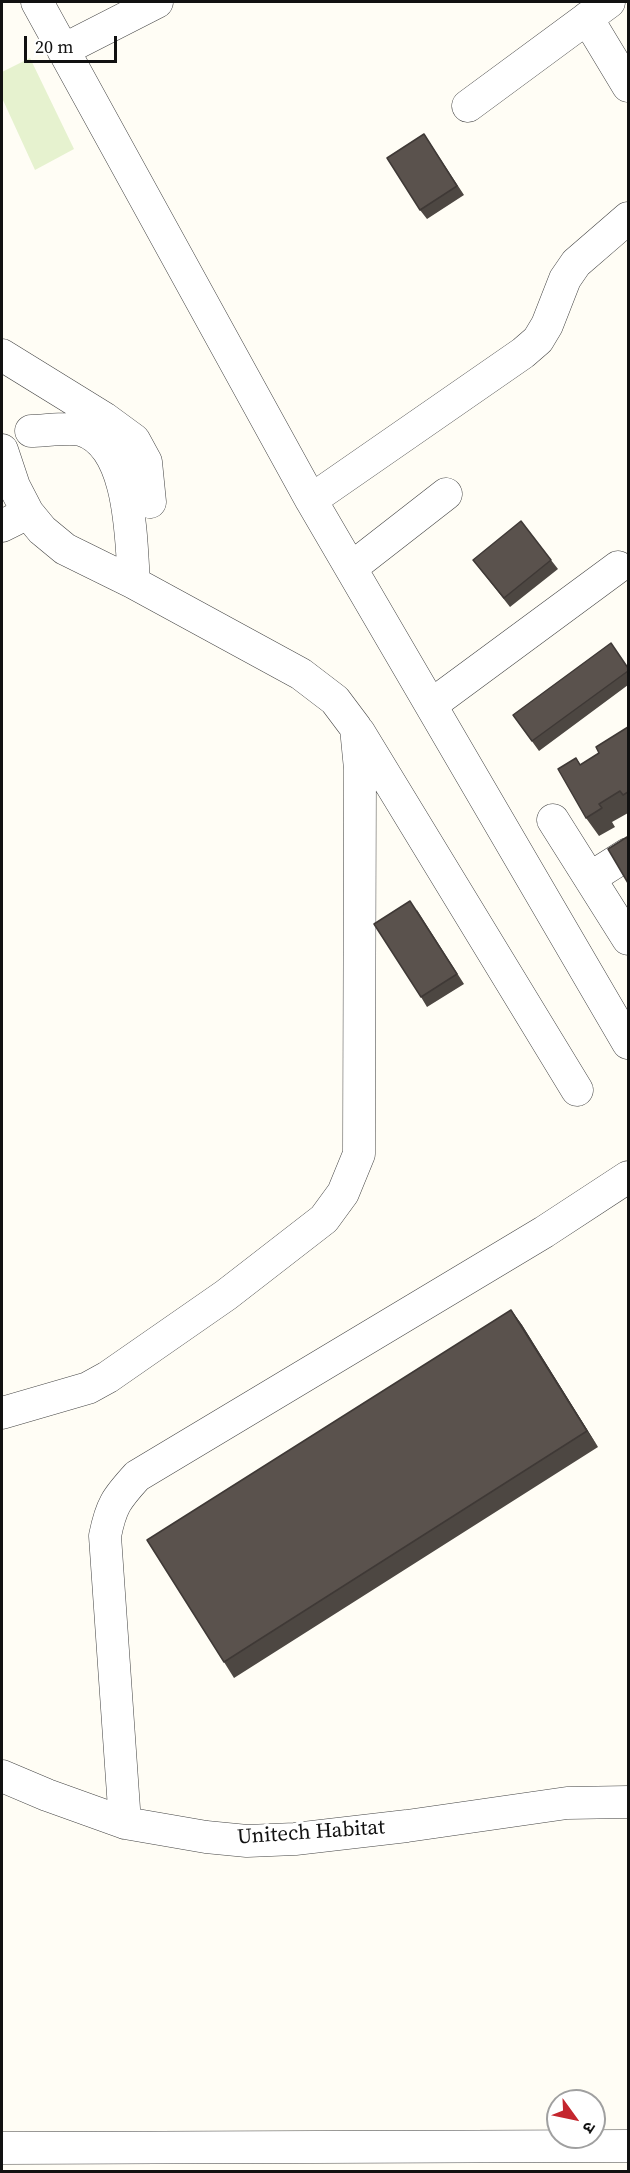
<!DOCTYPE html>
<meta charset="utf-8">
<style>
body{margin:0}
#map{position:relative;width:630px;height:2173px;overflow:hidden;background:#fffdf5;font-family:"Source Serif 4","Noto Sans Devanagari",serif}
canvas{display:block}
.frame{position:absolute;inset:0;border:3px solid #111;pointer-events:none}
.north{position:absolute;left:546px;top:2089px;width:60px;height:60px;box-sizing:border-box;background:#fff;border:2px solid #a0a0a0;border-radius:50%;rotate:123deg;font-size:16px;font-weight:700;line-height:24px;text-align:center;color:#111}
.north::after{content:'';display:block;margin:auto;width:21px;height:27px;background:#c4262e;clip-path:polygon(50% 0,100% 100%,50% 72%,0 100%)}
.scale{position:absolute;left:24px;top:36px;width:93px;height:27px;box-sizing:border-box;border:3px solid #111;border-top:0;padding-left:8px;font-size:18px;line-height:21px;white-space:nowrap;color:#111;-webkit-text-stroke:4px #fff;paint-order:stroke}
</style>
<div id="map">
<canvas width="630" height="2173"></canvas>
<div class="frame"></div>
<div class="north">उ</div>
<div class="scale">20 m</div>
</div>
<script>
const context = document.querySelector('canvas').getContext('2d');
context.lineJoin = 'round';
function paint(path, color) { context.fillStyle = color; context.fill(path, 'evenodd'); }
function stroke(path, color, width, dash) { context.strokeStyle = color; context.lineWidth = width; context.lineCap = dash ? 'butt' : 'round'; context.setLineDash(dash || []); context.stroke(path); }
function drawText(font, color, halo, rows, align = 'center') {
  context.font = font + ' "Source Serif 4",serif'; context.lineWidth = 6; context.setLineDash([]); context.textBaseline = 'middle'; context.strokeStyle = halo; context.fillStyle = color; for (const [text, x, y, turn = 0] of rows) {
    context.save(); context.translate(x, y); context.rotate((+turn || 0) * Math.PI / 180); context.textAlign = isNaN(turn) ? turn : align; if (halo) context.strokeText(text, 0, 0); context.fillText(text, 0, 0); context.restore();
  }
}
const pitch = new Path2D(`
 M 30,58 L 74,149 L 35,170 L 2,98 L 2,72 Z`);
const minor = new Path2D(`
 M 37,2 L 311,500 L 628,1043
 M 587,18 L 628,86
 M 63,50 L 157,2
 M 468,106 L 609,2
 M 2,355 L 104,418 L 134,440 L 146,462 L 150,502
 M 31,431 C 44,431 69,427 81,430 C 132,445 131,541 134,583
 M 2,450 L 14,486 L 28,513 L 42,530 L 65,549 L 134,583 L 301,674 L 335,700 L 356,728 L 360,769 L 359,1154 L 343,1193 L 324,1219 L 226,1295 L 108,1377 L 88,1388 L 2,1413
 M 311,500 L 523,353 L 538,340 L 547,325 L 565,279 L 576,263 L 628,218
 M 2,526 L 28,513
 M 351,568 L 446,494
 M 431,705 L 618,567
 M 359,732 L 577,1090
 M 553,820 L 628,939
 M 590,878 L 628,854
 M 2,1776 L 47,1795 L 125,1823 L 206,1837 L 247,1841 L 295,1839 L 407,1826 L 567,1803 L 628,1802
 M 125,1823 L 105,1536 C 111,1506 116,1499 137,1476 L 544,1232 L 628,1177
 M 2,2148 L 628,2146`);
const wall = new Path2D(`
 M 424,134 L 464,195 L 427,219 L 420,210 Z
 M 473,560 L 551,560 L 558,569 L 510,607 Z
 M 628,668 L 628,685 L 539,751 L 513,715 Z
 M 628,727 L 628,813 L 612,822 L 615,827 L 599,836 L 586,818 L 576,758 L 581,765 L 599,753 Z
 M 417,910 L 464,984 L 427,1007 L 421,997 Z
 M 511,1310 L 522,1325 L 598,1447 L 234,1678 L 224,1662 Z`);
const shadedWall = new Path2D(`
 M 511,1310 L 522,1325 L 598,1447 L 587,1431 Z`);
const building = new Path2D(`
 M 424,134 L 457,186 L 420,210 L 387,158 Z
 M 521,521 L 551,560 L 504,598 L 473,560 Z
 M 611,643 L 628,668 L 628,671 L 532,741 L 513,715 Z
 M 628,727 L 628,792 L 623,795 L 620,791 L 599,804 L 602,808 L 586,818 L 558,769 L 576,758 L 580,765 L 599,753 L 596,747 Z
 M 627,837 L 628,841 L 628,883 L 608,849 Z
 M 410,901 L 457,974 L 421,997 L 374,924 Z
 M 511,1310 L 587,1431 L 224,1662 L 147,1540 Z`);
const streetNames = [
 ["Unitech Habitat",311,1833,-4]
];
paint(pitch, '#e6f2cf');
stroke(minor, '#444', 33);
stroke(minor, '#fff', 32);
paint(wall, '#4d4742');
paint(shadedWall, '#3f3936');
paint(building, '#5a524d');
stroke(building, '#3f3936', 1.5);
drawText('21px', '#111', '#fff', streetNames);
</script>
